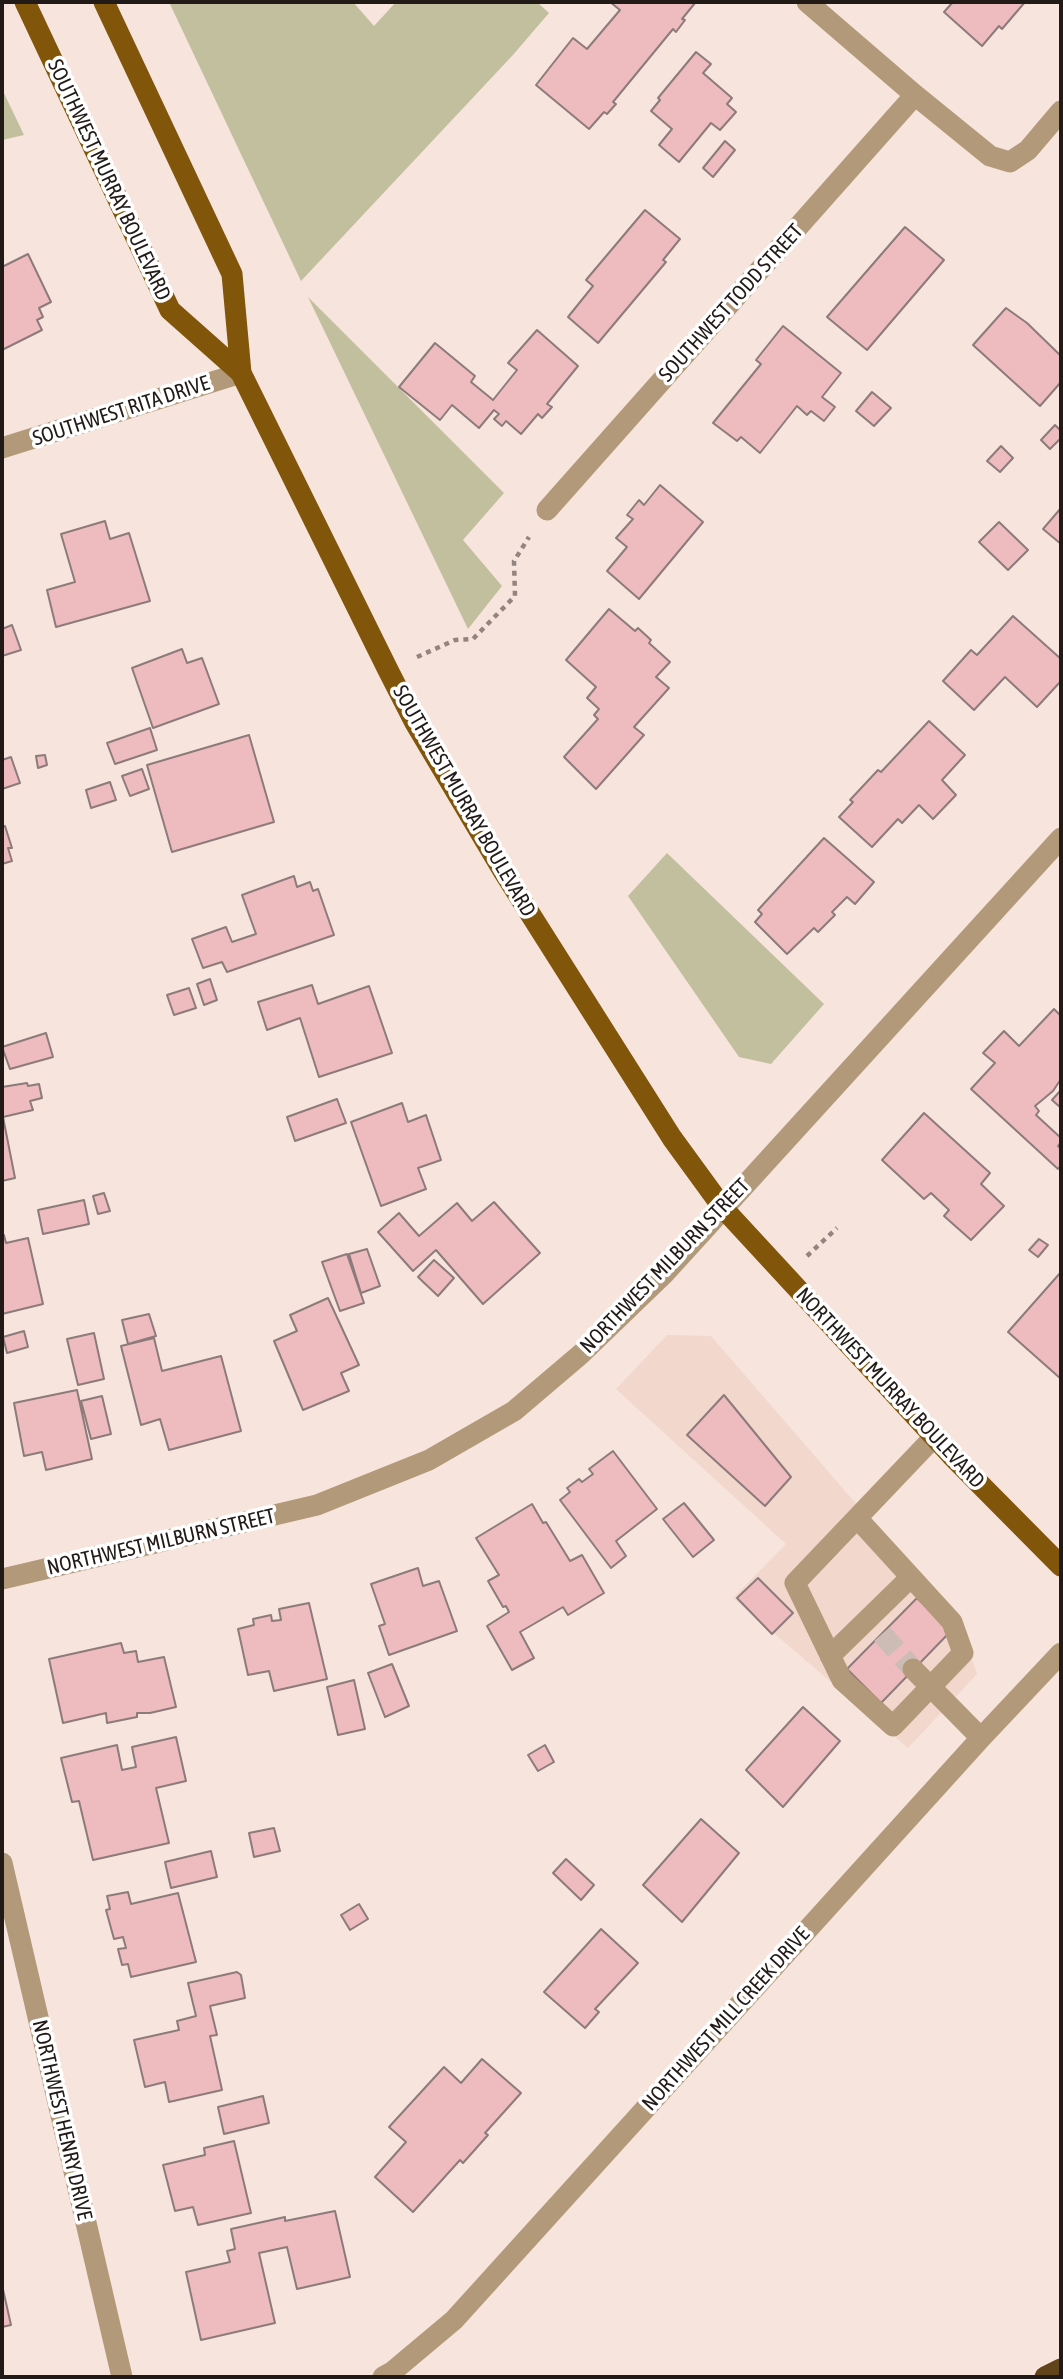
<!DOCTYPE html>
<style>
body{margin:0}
#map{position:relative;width:1063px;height:2379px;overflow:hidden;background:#f7e4dc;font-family:"Asap Condensed",sans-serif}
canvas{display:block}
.frame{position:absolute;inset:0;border:4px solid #211a17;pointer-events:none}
</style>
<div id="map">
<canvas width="1063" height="2379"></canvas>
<div class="frame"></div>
</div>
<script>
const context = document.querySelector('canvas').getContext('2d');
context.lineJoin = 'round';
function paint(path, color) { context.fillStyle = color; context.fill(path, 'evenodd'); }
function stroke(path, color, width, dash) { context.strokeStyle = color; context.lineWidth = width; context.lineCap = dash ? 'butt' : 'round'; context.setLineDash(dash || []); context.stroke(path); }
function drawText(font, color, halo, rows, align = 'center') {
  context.font = font + ' "Asap Condensed",sans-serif'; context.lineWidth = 7; context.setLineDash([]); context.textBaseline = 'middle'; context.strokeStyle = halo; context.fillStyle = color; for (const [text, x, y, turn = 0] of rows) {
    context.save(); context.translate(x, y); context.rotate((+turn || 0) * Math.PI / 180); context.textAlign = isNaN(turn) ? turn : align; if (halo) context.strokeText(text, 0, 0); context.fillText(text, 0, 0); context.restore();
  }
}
const built = new Path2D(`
 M 667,1335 L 711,1336 L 960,1624 L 977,1674 L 908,1748 L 733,1598 L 786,1544 L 616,1389 Z`);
const green = new Path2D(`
 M 169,2 L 353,2 L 374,26 L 396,2 L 537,2 L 549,13 L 512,56 L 301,281 Z
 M 2,89 L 24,135 L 2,140 Z
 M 308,297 L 504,493 L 463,540 L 502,586 L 468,629 Z
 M 667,853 L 824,1004 L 771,1064 L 739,1057 L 628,896 Z`);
const building = new Path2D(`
 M 610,2 L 695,3 L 682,19 L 685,20 L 676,32 L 673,29 L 613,102 L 616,104 L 607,114 L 604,112 L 589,129 L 536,85 L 573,38 L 587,49 L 620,10 Z
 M 953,2 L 1025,2 L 1002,29 L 999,26 L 982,46 L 944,12 Z
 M 696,52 L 711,64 L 703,73 L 732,98 L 727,104 L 736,112 L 720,130 L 711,123 L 679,162 L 659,145 L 672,129 L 651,111 L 660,100 L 658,98 Z
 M 725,141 L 735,150 L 713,177 L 703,168 Z
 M 645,210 L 680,239 L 663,260 L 666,262 L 598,343 L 568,317 L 593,286 L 586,280 Z
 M 905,227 L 944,260 L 867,350 L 827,317 Z
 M 28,254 L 51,302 L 39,308 L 43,317 L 37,320 L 42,330 L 2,350 L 2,267 Z
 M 1006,308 L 1027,323 L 1061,356 L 1061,382 L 1040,406 L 973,345 Z
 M 783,326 L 841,373 L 822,397 L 835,407 L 824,421 L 811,411 L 807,415 L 797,406 L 760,453 L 741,437 L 737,441 L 713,423 L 761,364 L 756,360 Z
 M 537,330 L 578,366 L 547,404 L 552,407 L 542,418 L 538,414 L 521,434 L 506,421 L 502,426 L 494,419 L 499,414 L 494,410 L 479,428 L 452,405 L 440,420 L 399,387 L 435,343 L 475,376 L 471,382 L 493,400 L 517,370 L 508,363 Z
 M 872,392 L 891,408 L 874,426 L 856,411 Z
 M 1055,425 L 1061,431 L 1061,438 L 1050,449 L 1041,440 Z
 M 1001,446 L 1013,458 L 1000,472 L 987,461 Z
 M 660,485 L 703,522 L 639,599 L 607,571 L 627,547 L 616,538 L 633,519 L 627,515 L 639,500 L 644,505 Z
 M 1061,508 L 1061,544 L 1043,529 Z
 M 105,521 L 110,539 L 129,533 L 150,601 L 56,627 L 47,590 L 75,582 L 61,534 Z
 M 999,522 L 1028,550 L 1008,570 L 979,542 Z
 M 609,609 L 635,631 L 638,628 L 651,640 L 649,643 L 670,662 L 656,677 L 669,688 L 634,727 L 644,735 L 596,789 L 564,757 L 598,719 L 594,715 L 599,709 L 587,698 L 596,687 L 566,660 Z
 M 1013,616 L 1061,659 L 1061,681 L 1037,707 L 1005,677 L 974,710 L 943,681 L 971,650 L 977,655 Z
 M 12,625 L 21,650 L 2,656 L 2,629 Z
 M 182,649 L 187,663 L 202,658 L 219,704 L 153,728 L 132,668 Z
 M 929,721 L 965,755 L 942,780 L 956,795 L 933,819 L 919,805 L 902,823 L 898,819 L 872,847 L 839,817 L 853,802 L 850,800 L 878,770 L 881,772 Z
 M 150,728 L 157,750 L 115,764 L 107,743 Z
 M 249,735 L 274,822 L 172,852 L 147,765 Z
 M 45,755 L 47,765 L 38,768 L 36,756 Z
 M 11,757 L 20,783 L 2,789 L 2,760 Z
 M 142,769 L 149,789 L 130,796 L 122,776 Z
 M 110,782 L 116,800 L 91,808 L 86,790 Z
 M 5,826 L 12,848 L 8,848 L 12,861 L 2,864 L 2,827 Z
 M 824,838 L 874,882 L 855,904 L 847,897 L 832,912 L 835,915 L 818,932 L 814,928 L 787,954 L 755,922 L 762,914 L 758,910 Z
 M 294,876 L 297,887 L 310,882 L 313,891 L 318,889 L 334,935 L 227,972 L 222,962 L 203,968 L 192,939 L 226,927 L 232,942 L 256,934 L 242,895 Z
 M 210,979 L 217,1000 L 204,1005 L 197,984 Z
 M 312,985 L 318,1004 L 369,986 L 392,1053 L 319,1077 L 300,1018 L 267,1030 L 258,1002 Z
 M 189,988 L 196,1008 L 174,1015 L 167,995 Z
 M 1054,1009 L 1061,1016 L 1061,1079 L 1053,1091 L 1035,1106 L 1039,1111 L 1036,1115 L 1061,1138 L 1061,1142 L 1058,1146 L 1061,1149 L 1061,1165 L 1058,1169 L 971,1089 L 995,1063 L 983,1053 L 1004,1031 L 1019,1046 Z
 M 46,1033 L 53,1057 L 10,1069 L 2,1047 Z
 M 27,1083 L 28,1086 L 39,1084 L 42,1098 L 30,1101 L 33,1110 L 3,1117 L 15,1178 L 2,1181 L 2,1087 Z
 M 1061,1090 L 1061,1108 L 1052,1100 Z
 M 337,1099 L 346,1123 L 295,1141 L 287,1117 Z
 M 402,1103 L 408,1122 L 426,1115 L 441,1160 L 418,1168 L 426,1189 L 381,1206 L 351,1122 Z
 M 924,1113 L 990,1173 L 981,1184 L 1004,1206 L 971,1240 L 944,1216 L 949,1210 L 931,1193 L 924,1199 L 882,1160 Z
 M 104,1193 L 110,1211 L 98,1214 L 93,1196 Z
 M 84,1200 L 89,1224 L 43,1234 L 38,1210 Z
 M 494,1202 L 540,1253 L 483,1304 L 436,1250 L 413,1271 L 378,1232 L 399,1213 L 419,1236 L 457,1203 L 472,1221 Z
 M 2,1235 L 4,1235 L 6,1243 L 28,1238 L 43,1304 L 2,1314 Z
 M 1039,1239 L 1048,1245 L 1038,1257 L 1029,1250 Z
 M 367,1249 L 380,1286 L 361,1293 L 349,1254 Z
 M 347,1254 L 364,1303 L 340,1311 L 322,1262 Z
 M 434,1260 L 454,1278 L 438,1296 L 418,1277 Z
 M 1061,1272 L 1061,1379 L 1008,1332 Z
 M 328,1298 L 359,1365 L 341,1373 L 349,1391 L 303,1410 L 274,1341 L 297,1331 L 290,1315 Z
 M 149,1314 L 156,1336 L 128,1344 L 122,1320 Z
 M 24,1331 L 28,1347 L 7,1353 L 3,1337 Z
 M 94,1333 L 104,1379 L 78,1385 L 67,1339 Z
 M 154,1338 L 162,1371 L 221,1356 L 241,1431 L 169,1450 L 160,1419 L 141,1425 L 121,1346 Z
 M 77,1390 L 92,1459 L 46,1470 L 42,1452 L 24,1456 L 14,1403 Z
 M 724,1395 L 791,1477 L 765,1506 L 687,1435 Z
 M 102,1396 L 111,1434 L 91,1439 L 81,1401 Z
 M 613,1451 L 657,1509 L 616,1541 L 626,1556 L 611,1568 L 560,1500 L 570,1492 L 567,1488 L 579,1479 L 582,1482 L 593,1474 L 589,1469 Z
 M 684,1503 L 714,1540 L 693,1557 L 663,1519 Z
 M 532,1504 L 543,1523 L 546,1522 L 570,1561 L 582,1555 L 604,1593 L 568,1615 L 563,1607 L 520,1632 L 534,1658 L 512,1670 L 487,1626 L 509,1612 L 506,1606 L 503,1607 L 488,1581 L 499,1575 L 476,1538 Z
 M 418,1568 L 423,1586 L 439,1581 L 457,1631 L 389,1655 L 379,1626 L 385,1624 L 371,1584 Z
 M 758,1578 L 793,1613 L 772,1634 L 737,1598 Z
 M 917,1598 L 951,1631 L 881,1703 L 847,1669 Z
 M 309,1603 L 327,1679 L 274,1691 L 269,1671 L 248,1675 L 238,1629 L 254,1625 L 253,1619 L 271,1615 L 272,1621 L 281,1620 L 279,1609 Z
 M 121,1643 L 124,1653 L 136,1651 L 138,1662 L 164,1657 L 176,1707 L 150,1713 L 137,1713 L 137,1717 L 107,1723 L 106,1713 L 63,1723 L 49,1659 Z
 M 392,1664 L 409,1706 L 385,1717 L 368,1673 Z
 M 354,1680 L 365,1729 L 338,1735 L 327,1687 Z
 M 803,1707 L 840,1741 L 783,1807 L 746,1770 Z
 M 176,1737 L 186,1781 L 156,1788 L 169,1843 L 93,1860 L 79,1801 L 72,1802 L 61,1758 L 117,1745 L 122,1770 L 136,1767 L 132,1747 Z
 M 545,1745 L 554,1762 L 538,1771 L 528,1755 Z
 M 701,1819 L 739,1853 L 682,1922 L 643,1885 Z
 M 274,1828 L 280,1851 L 254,1857 L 249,1833 Z
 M 211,1851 L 217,1877 L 171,1888 L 165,1862 Z
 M 566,1859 L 594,1885 L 581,1900 L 553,1873 Z
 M 128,1892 L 131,1904 L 178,1893 L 196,1962 L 131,1977 L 128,1964 L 122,1965 L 118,1949 L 126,1948 L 123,1937 L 114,1939 L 106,1910 L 110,1909 L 107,1896 Z
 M 359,1904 L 368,1919 L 350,1930 L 341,1915 Z
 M 601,1929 L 638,1963 L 595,2009 L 599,2012 L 585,2028 L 544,1992 Z
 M 237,1972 L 241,1975 L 245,1998 L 210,2006 L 217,2035 L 210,2036 L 222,2090 L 169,2102 L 165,2082 L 145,2087 L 134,2040 L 179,2030 L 177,2021 L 196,2016 L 188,1983 Z
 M 482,2059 L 521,2093 L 485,2133 L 488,2135 L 463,2163 L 460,2160 L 413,2212 L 375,2177 L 406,2142 L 389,2127 L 444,2067 L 461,2083 Z
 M 263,2096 L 269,2123 L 224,2134 L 218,2107 Z
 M 234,2141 L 251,2213 L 198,2225 L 193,2207 L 175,2211 L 163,2165 L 205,2155 L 204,2148 Z
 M 335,2211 L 350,2277 L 297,2289 L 287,2247 L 259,2253 L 275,2323 L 201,2340 L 186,2272 L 230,2262 L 227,2251 L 235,2249 L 231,2229 L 285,2217 L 285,2221 Z
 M 2,2285 L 11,2325 L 2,2327 Z`);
const minorTunnel = new Path2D(`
 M 882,1634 L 913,1669`);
const path = new Path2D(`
 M 417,657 L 455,640 L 473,639 L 515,596 L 514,561 L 529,537
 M 807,1256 L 837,1228`);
const minor = new Path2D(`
 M 807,2 L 915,95 L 990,156 L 1010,162 L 1028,150 L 1061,111
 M 2,448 L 241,373
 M 547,510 L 915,95
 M 857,1518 L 952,1622 L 963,1653 L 893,1726 L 842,1680 L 795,1583 L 935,1436
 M 2,1579 L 317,1505 L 429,1460 L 514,1411 L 581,1354 L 664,1274 L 1061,838
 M 830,1656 L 911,1577
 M 913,1669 L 981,1738
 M 2,1863 L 122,2377
 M 383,2377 L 392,2372 L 454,2320 L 981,1738 L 1061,1653`);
const major = new Path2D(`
 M 25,2 L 170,310 L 241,373
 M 104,2 L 232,274 L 241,373 L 388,670 L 415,723 L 503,871 L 672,1138 L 723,1208 L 951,1455 L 1061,1566`);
const highway = new Path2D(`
 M 1045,2377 L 1061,2369`);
const streetNames = [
 ["SOUTHWEST MURRAY BOULEVARD",109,180,65],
 ["SOUTHWEST TODD STREET",731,303,-48],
 ["SOUTHWEST RITA DRIVE",121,411,-18],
 ["SOUTHWEST MURRAY BOULEVARD",464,801,60],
 ["NORTHWEST MILBURN STREET",665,1266,-46],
 ["NORTHWEST MURRAY BOULEVARD",890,1388,47],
 ["NORTHWEST MILBURN STREET",161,1542,-13],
 ["NORTHWEST MILL CREEK DRIVE",726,2019,-48],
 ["NORTHWEST HENRY DRIVE",62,2120,77]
];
paint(built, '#f1d7cc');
paint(green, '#c2bf9f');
paint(building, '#eebcbf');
stroke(building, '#8d7a7b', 2);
stroke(minorTunnel, '#ccbcb5', 21, [21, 10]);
stroke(path, '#92847f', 4.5, [5, 5]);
stroke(minor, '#b2997a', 21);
stroke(major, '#81560a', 21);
stroke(highway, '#614419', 21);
drawText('21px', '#211a17', '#fff', streetNames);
</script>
